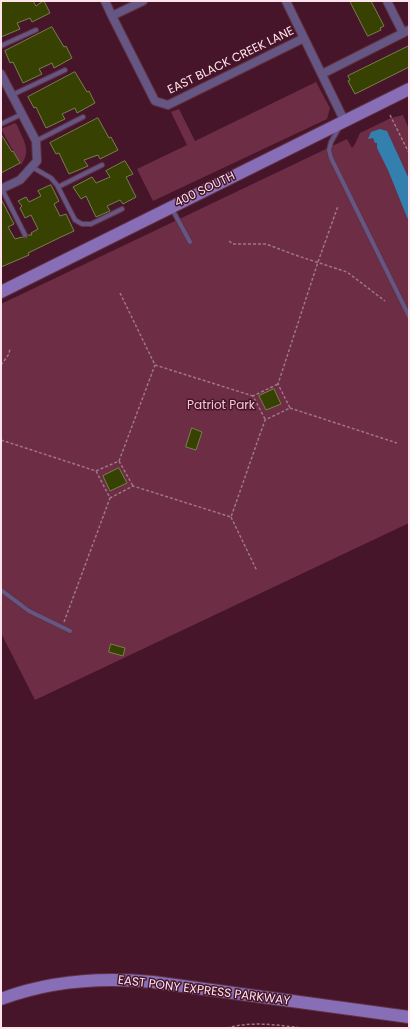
<!DOCTYPE html>
<style>
body{margin:0}
#map{position:relative;width:410px;height:1029px;overflow:hidden;background:#471529;font-family:Poppins,sans-serif}
canvas{display:block}
.frame{position:absolute;inset:0;border:2px solid #fee3ea;pointer-events:none}
</style>
<div id="map">
<canvas width="410" height="1029"></canvas>
<div class="frame"></div>
</div>
<script>
const context = document.querySelector('canvas').getContext('2d');
context.lineJoin = 'round';
function paint(path, color) { context.fillStyle = color; context.fill(path, 'evenodd'); }
function stroke(path, color, width, dash) { context.strokeStyle = color; context.lineWidth = width; context.lineCap = dash ? 'butt' : 'round'; context.setLineDash(dash || []); context.stroke(path); }
function drawText(font, color, halo, rows, align = 'center') {
  context.font = font + ' Poppins,sans-serif'; context.lineWidth = 3; context.setLineDash([]); context.textBaseline = 'middle'; context.strokeStyle = halo; context.fillStyle = color; for (const [text, x, y, turn = 0] of rows) {
    context.save(); context.translate(x, y); context.rotate((+turn || 0) * Math.PI / 180); context.textAlign = isNaN(turn) ? turn : align; if (halo) context.strokeText(text, 0, 0); context.fillText(text, 0, 0); context.restore();
  }
}
const green = new Path2D(`
 M 316,82 L 330,108 L 327,119 L 153,201 L 137,169 L 187,145 L 171,112 L 179,109 L 195,141 Z
 M 403,115 L 409,129 L 409,523 L 35,700 L 1,633 L 1,304 L 347,139 L 352,148 L 355,144 L 360,133 L 391,118 Z
 M 15,123 L 17,125 C 23,140 32,150 21,165 L 1,129 Z`);
const water = new Path2D(`
 M 380,129 L 387,131 L 409,179 L 409,222 L 388,170 L 377,148 L 377,143 L 375,143 L 373,138 L 368,139 L 371,132 Z`);
const building = new Path2D(`
 M 1,1 L 33,1 L 36,6 L 43,1 L 44,1 L 50,13 L 32,22 L 30,18 L 17,23 L 20,29 L 1,37 Z
 M 350,1 L 371,1 L 384,26 L 380,28 L 381,30 L 368,36 Z
 M 52,27 L 64,47 L 66,46 L 72,58 L 54,68 L 52,63 L 39,69 L 42,74 L 23,83 L 13,62 L 10,63 L 5,51 Z
 M 409,46 L 409,67 L 355,94 L 348,81 L 350,80 L 348,76 Z
 M 75,72 L 87,92 L 89,91 L 95,103 L 77,113 L 75,108 L 62,114 L 65,119 L 46,128 L 36,107 L 34,108 L 28,97 Z
 M 98,118 L 109,138 L 111,137 L 118,150 L 100,159 L 98,155 L 84,160 L 88,166 L 69,174 L 59,153 L 56,154 L 50,143 Z
 M 1,134 L 12,152 L 13,151 L 20,163 L 1,173 Z
 M 125,161 L 133,174 L 126,177 L 136,197 L 123,204 L 120,200 L 107,206 L 110,211 L 96,217 L 86,196 L 81,199 L 73,187 L 92,177 L 96,183 L 110,177 L 106,171 Z
 M 51,185 L 59,201 L 54,204 L 60,216 L 66,214 L 74,231 L 61,237 L 28,253 L 29,255 L 1,267 L 1,199 L 14,224 L 8,227 L 15,239 L 22,237 L 26,238 L 28,235 L 32,235 L 31,233 L 38,229 L 31,215 L 25,218 L 20,208 L 22,206 L 18,201 L 26,197 L 29,202 L 41,196 L 38,191 Z
 M 274,389 L 281,404 L 266,410 L 259,396 Z
 M 192,428 L 202,432 L 196,450 L 186,447 Z
 M 119,468 L 127,483 L 110,491 L 103,476 Z
 M 111,644 L 125,648 L 123,656 L 109,652 Z`);
const path = new Path2D(`
 M 390,115 L 409,153
 M 229,241 L 233,244 L 266,244 L 295,255 L 347,272 L 385,301
 M 120,293 L 155,365 L 253,396
 M 1,365 L 9,354 L 10,348
 M 290,408 L 397,443
 M 265,419 L 253,396 L 278,384
 M 1,440 L 96,471 L 110,498 L 133,486 L 231,517 L 265,420 L 290,408 L 278,384 L 318,262 L 338,206
 M 119,461 L 155,365
 M 96,471 L 119,461 L 133,486
 M 231,517 L 257,571
 M 64,622 L 110,498
 M 227,1028 C 252,1021 277,1025 302,1028`);
const lane = new Path2D(`
 M 1,46 L 5,44 L 36,30
 M 12,95 L 65,70
 M 1,124 L 22,114
 M 339,128 L 331,142 L 329,150 L 331,158 L 409,316
 M 36,141 L 83,117
 M 32,167 L 51,178 L 57,185 L 75,220 L 82,224 L 91,224 L 122,209
 M 58,187 L 102,165
 M 2,189 L 25,235
 M 172,209 L 190,242
 M 1,590 L 29,611 L 70,631`);
const street = new Path2D(`
 M 105,1 L 112,16 L 155,101 L 168,105 L 304,38
 M 286,1 L 344,120
 M 387,1 L 403,33
 M 112,16 L 143,1
 M 1,74 L 36,141 L 37,161 L 20,180 L 1,189
 M 322,74 L 409,30`);
const secondary = new Path2D(`
 M 1,292 L 409,89
 M 1,999 C 49,981 101,977 153,982 L 409,1017`);
const streetNames = [
 ["EAST BLACK CREEK LANE",231,61,-26],
 ["400 SOUTH",205,190,-26],
 ["EAST PONY EXPRESS PARKWAY",204,991,7]
];
const parkNames = [
 ["Patriot Park",221,406]
];
paint(green, '#6d2d45');
paint(water, '#3380ae');
paint(building, '#374101');
stroke(building, '#75814a', 1);
stroke(lane, '#613244', 6);
stroke(street, '#613244', 10);
stroke(secondary, '#613244', 14);
stroke(path, '#9e7785', 1.5, [3, 2]);
stroke(lane, '#655684', 4);
stroke(street, '#655684', 8);
stroke(secondary, '#876eb7', 12);
drawText('12px', '#fee3ea', '#471529', streetNames);
drawText('12px', '#f5c8d5', '#471529', parkNames);
</script>
